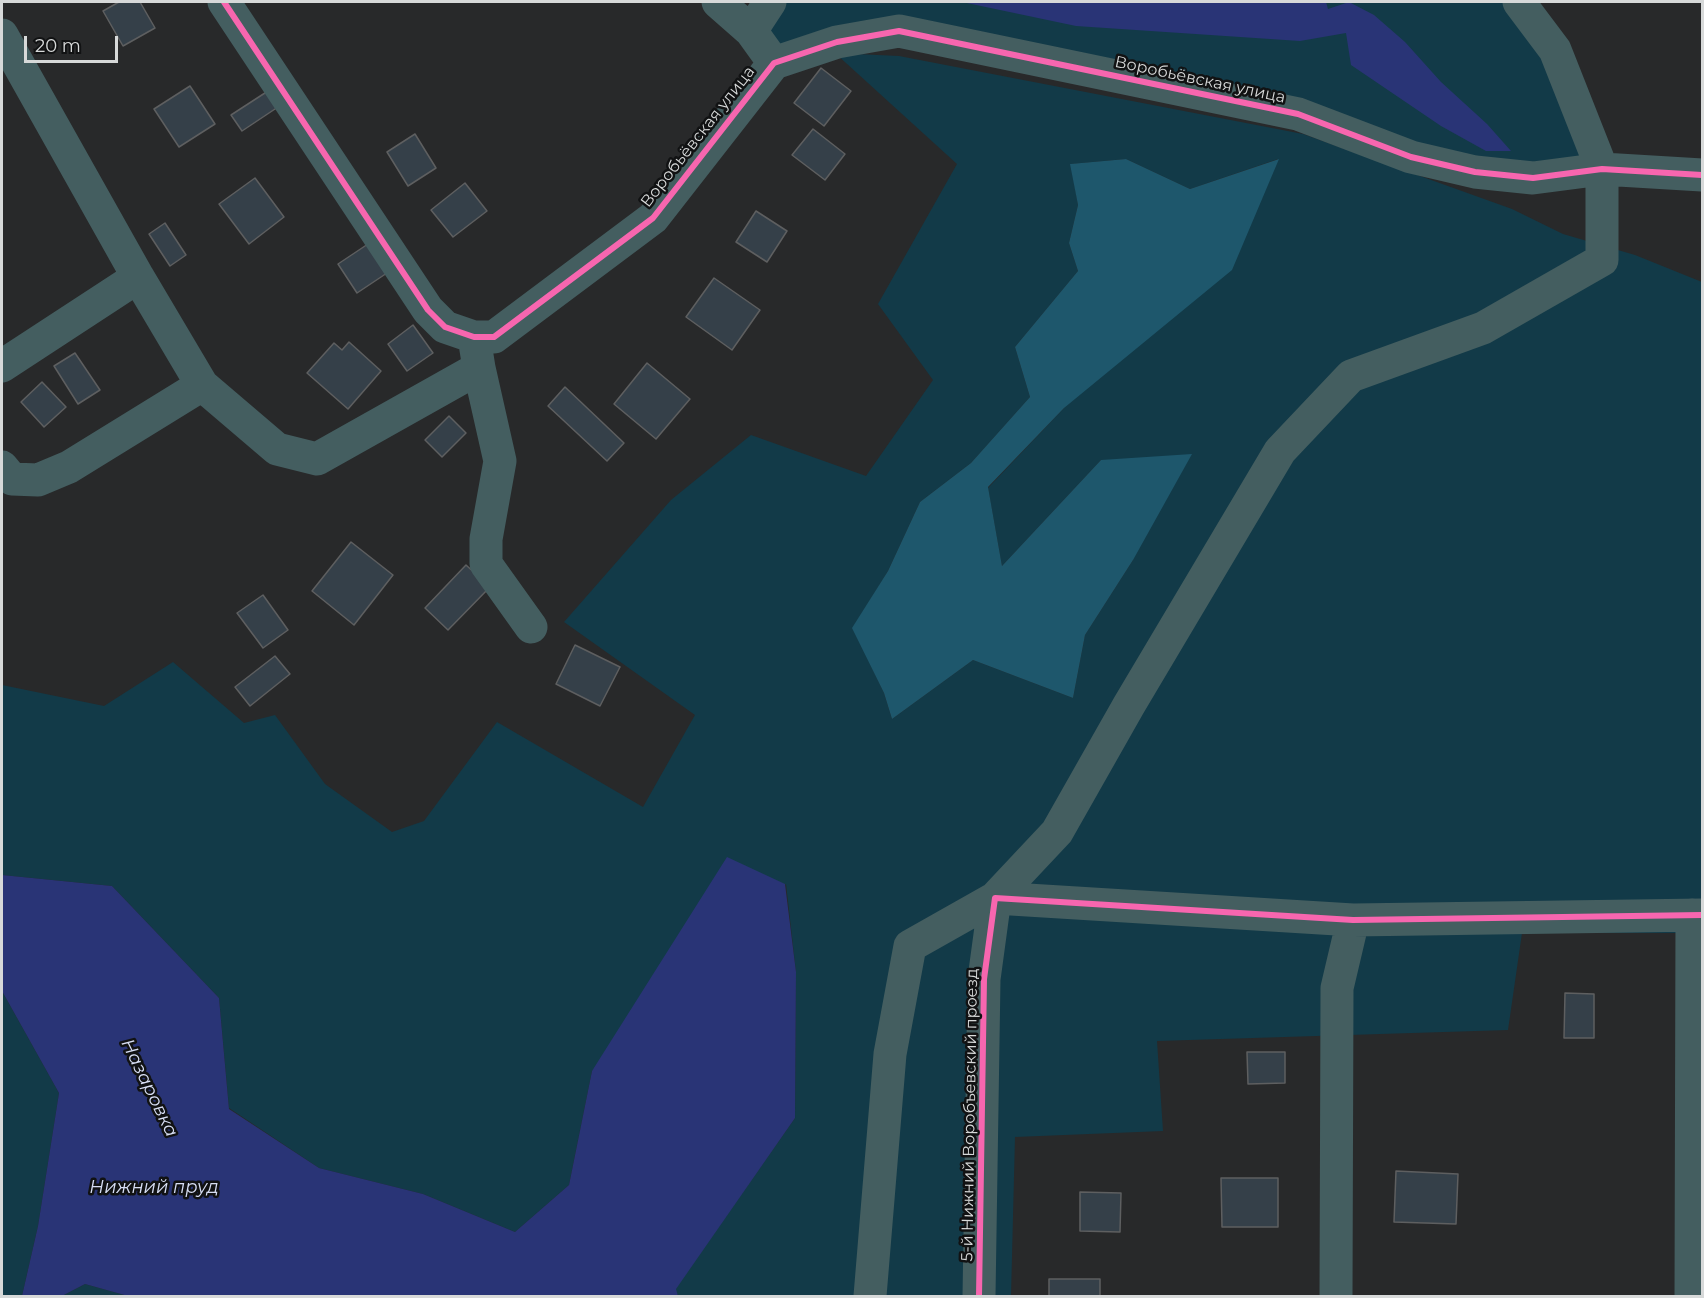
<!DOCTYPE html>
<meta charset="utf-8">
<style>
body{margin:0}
#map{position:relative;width:1704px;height:1298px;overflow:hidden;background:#28292a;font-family:Montserrat,sans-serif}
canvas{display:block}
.frame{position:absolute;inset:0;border:3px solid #d7d9d9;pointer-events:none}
.scale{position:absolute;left:24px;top:36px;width:94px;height:27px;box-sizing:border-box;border:3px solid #d7d9d9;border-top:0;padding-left:8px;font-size:18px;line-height:21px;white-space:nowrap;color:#d7d9d9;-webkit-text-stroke:4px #111213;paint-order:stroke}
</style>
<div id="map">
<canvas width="1704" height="1298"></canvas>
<div class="frame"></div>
<div class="scale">20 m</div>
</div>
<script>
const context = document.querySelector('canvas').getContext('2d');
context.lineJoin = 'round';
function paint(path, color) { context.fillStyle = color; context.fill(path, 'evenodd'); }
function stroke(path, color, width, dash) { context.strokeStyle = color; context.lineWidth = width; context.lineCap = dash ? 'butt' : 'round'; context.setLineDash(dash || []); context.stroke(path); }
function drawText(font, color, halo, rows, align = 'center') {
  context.font = font + ' Montserrat,sans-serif'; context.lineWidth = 5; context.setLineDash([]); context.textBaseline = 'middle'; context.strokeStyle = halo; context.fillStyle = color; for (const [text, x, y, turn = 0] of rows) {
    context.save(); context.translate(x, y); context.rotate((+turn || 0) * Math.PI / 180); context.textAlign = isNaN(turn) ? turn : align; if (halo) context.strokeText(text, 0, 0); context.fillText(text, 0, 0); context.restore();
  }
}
const green = new Path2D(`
 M 770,2 L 1519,2 L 1595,153 L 1533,178 L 899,31 L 774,63 L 751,31 Z
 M 835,53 L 899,56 L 1303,134 L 1512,209 L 1563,234 L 1635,255 L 1702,282 L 1702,933 L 1522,933 L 1508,1030 L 1157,1041 L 1163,1131 L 1015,1137 L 1011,1296 L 678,1296 L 675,1289 L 795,1118 L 796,972 L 786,884 L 592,1071 L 569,1185 L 515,1232 L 423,1194 L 319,1168 L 229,1108 L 219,998 L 112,886 L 2,875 L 2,685 L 104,706 L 173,662 L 244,723 L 275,715 L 325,784 L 392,832 L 424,821 L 497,722 L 643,807 L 695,715 L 564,622 L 671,500 L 751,435 L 866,476 L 933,380 L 878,304 L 957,164 ZM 1126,159 L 1190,189 L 1278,159 L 1064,408 L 988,488 L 1002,566 L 1101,460 L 1133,560 L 1085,635 L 1073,698 L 973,660 L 892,719 L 884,693 L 853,628 L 888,571 L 920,502 L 971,463 L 1030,397 L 1015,347 L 1078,271 L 1069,243 L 1078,205 L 1071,164 Z
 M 2,991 L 59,1093 L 38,1226 L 22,1296 L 2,1296 Z
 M 85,1284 L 128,1296 L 62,1296 Z`);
const forest = new Path2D(`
 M 1126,159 L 1190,189 L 1279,159 L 1232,270 L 1064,408 L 988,487 L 1002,566 L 1101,460 L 1192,454 L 1133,560 L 1085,635 L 1073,698 L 973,660 L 892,719 L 884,693 L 852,628 L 888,571 L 920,502 L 971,463 L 1030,397 L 1015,347 L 1078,271 L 1069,243 L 1078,205 L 1070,164 Z`);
const water = new Path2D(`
 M 962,2 L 1326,2 L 1328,9 L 1349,2 L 1374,15 L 1405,42 L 1441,82 L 1487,124 L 1511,151 L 1486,151 L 1441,126 L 1351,65 L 1346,33 L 1300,41 L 1076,26 Z
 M 727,857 L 785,884 L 796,972 L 795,1118 L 676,1289 L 678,1296 L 128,1296 L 85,1284 L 62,1296 L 22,1296 L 38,1226 L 59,1093 L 2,991 L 2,875 L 112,886 L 219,998 L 229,1109 L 319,1168 L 423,1194 L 515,1232 L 569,1185 L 592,1071 Z`);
const building = new Path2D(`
 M 119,2 L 140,2 L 155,28 L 123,46 L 103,11 Z
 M 821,68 L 851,91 L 824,126 L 794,103 Z
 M 190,86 L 215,124 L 179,147 L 154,109 Z
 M 268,91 L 278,107 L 242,131 L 231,115 Z
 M 813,129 L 845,154 L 825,180 L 792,155 Z
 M 415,134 L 436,168 L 408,186 L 387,152 Z
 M 255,178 L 284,217 L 249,244 L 219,204 Z
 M 465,183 L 487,211 L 453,237 L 431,210 Z
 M 756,211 L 787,231 L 767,262 L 736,242 Z
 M 165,223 L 186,255 L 170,266 L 149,234 Z
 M 368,244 L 387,273 L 357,293 L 338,264 Z
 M 714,278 L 760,310 L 732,350 L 686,317 Z
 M 413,325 L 433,353 L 407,371 L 388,344 Z
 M 349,342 L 381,371 L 348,409 L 307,373 L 334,343 L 342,350 Z
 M 75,353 L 100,390 L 78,404 L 54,366 Z
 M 647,363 L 690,399 L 656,439 L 614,404 Z
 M 42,382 L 66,407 L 44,427 L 21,402 Z
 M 565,387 L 624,443 L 607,461 L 548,406 Z
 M 449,416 L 466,433 L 442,457 L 425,440 Z
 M 351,542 L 393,575 L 354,625 L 312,591 Z
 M 466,565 L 490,587 L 448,630 L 425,608 Z
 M 263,595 L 288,630 L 263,648 L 237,613 Z
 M 575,645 L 620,667 L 600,706 L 556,684 Z
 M 275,656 L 290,674 L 250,706 L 235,687 Z
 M 1565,993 L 1594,994 L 1594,1038 L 1564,1038 Z
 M 1247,1052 L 1285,1052 L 1285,1083 L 1248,1084 Z
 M 1396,1171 L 1458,1174 L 1456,1224 L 1394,1222 Z
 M 1221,1178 L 1278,1178 L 1278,1227 L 1222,1227 Z
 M 1080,1192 L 1121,1193 L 1120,1232 L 1080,1231 Z
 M 1049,1279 L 1100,1279 L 1100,1296 L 1049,1296 Z`);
const minor = new Path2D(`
 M 224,2 L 428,310 L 445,327 L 474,337 L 494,337 L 653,218 L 774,63 L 837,42 L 899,31 L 1298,114 L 1411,157 L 1475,172 L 1533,178 L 1602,169 L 1702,175
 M 718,2 L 751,31
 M 770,2 L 751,31 L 774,63
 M 2,35 L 138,277 L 202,385 L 277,449 L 317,459 L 479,368 L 474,337
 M 2,366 L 138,277
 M 479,368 L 500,461 L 486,539 L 486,564 L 531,627
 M 2,467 L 12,479 L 38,480 L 69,467 L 202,385
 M 995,898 L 1353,920 L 1702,915
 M 870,1296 L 890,1054 L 910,946 L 995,898 L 1057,832 L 1129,705 L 1280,451 L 1351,376 L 1483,328 L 1602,260 L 1602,169 L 1555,50 L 1519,2
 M 979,1296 L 984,979 L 995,898
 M 1336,1296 L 1337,988 L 1353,920
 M 1691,1296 L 1692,915`);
const cycleway = new Path2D(`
 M 224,2 L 428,310 L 445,327 L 474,337 L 494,337 L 653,218 L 774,63 L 837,42 L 899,31 L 1298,114 L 1411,157 L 1475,172 L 1533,178 L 1602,169 L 1702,175
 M 979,1296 L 984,979 L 995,898 L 1353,920 L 1702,915`);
const streetNames = [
 ["Воробьёвская улица",1200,80,12],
 ["Воробьёвская улица",698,137,-52],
 ["5-й Нижний Воробъевский проезд",970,1115,-89]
];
const waterNames = [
 ["Назаровка",149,1088,64],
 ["Нижний пруд",154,1188]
];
paint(green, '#123a48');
paint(forest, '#1e576c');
paint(water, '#293476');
paint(building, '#354049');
stroke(building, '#5e5f60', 1.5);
stroke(minor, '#445e60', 33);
stroke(cycleway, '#f766af', 6);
drawText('16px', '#d7d9d9', '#111213', streetNames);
drawText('italic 18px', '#d7def4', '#111213', waterNames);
</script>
